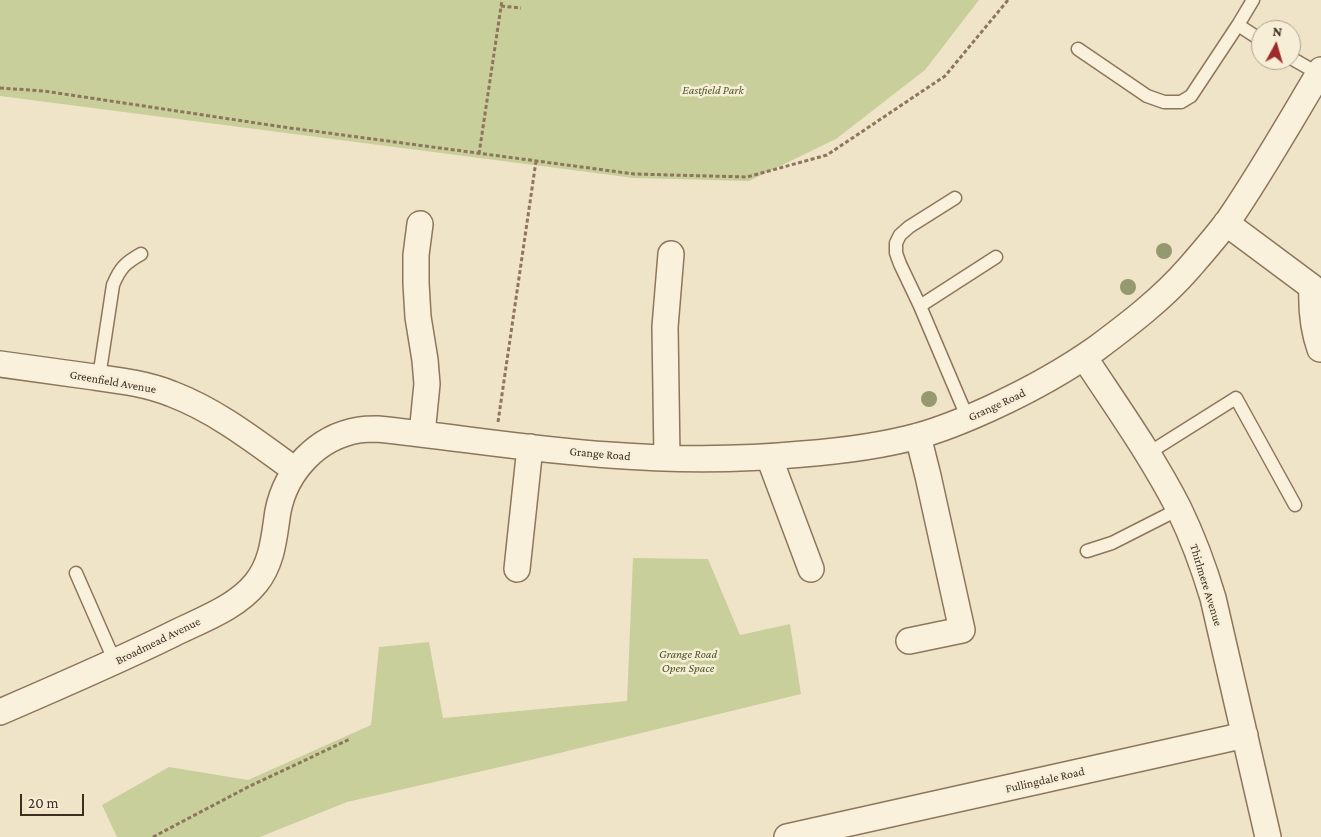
<!DOCTYPE html>
<style>
body{margin:0}
#map{position:relative;width:1321px;height:837px;overflow:hidden;background:#f0e4c8;font-family:"Crimson Pro",serif}
canvas{display:block}
.north{position:absolute;left:1251px;top:20px;width:50px;height:50px;box-sizing:border-box;background:#f7eed8;border:1px solid #ada18e;border-radius:50%;rotate:6deg;font-size:14px;font-weight:700;line-height:20px;text-align:center;color:#3d2e20}
.north::after{content:'';display:block;margin:auto;width:18px;height:22px;background:#9e2a2b;clip-path:polygon(50% 0,100% 100%,50% 72%,0 100%)}
.scale{position:absolute;left:20px;top:794px;width:64px;height:22px;box-sizing:border-box;border:2px solid #3d2e20;border-top:0;padding-left:6px;font-size:15px;line-height:18px;white-space:nowrap;color:#3d2e20;-webkit-text-stroke:4px #f7eed8;paint-order:stroke}
</style>
<div id="map">
<canvas width="1321" height="837"></canvas>
<div class="north">N</div>
<div class="scale">20 m</div>
</div>
<script>
const context = document.querySelector('canvas').getContext('2d');
context.lineJoin = 'round';
function paint(path, color) { context.fillStyle = color; context.fill(path, 'evenodd'); }
function stroke(path, color, width, dash) { context.strokeStyle = color; context.lineWidth = width; context.lineCap = dash ? 'butt' : 'round'; context.setLineDash(dash || []); context.stroke(path); }
function drawText(font, color, halo, rows, align = 'center') {
  context.font = font + ' "Crimson Pro",serif'; context.lineWidth = 5; context.setLineDash([]); context.textBaseline = 'middle'; context.strokeStyle = halo; context.fillStyle = color; for (const [text, x, y, turn = 0] of rows) {
    context.save(); context.translate(x, y); context.rotate((+turn || 0) * Math.PI / 180); context.textAlign = isNaN(turn) ? turn : align; if (halo) context.strokeText(text, 0, 0); context.fillText(text, 0, 0); context.restore();
  }
}
const green = new Path2D(`
 M 0,0 L 979,0 L 925,70 L 836,139 L 749,181 L 634,178 L 0,96 Z
 M 633,558 L 708,559 L 740,635 L 790,624 L 801,694 L 535,759 L 347,802 L 260,837 L 117,837 L 102,805 L 169,767 L 248,780 L 371,725 L 379,647 L 429,642 L 443,718 L 627,701 Z`);
const path = new Path2D(`
 M 501,6 L 521,8
 M 0,88 L 44,91 L 283,127 L 634,174 L 747,177 L 827,155 L 945,76 L 1008,0
 M 479,154 L 502,0
 M 498,422 L 536,161
 M 153,837 L 248,787 L 350,739`);
const lane = new Path2D(`
 M 1238,25 L 1253,0
 M 1078,49 L 1147,96 L 1164,102 L 1181,102 L 1191,96 L 1238,25 L 1261,40
 M 1291,58 L 1319,74
 M 955,198 L 909,227 L 900,235 L 896,243 L 896,253 L 900,264 L 920,306 L 968,419
 M 920,306 L 996,257
 M 99,377 L 113,285 C 120,268 125,263 141,254
 M 1147,454 L 1236,398 L 1295,505
 M 1087,551 L 1112,543 L 1179,509
 M 76,573 L 115,662`);
const street = new Path2D(`
 M 1226,223 L 1312,287 C 1311,309 1313,329 1320,349
 M 420,224 L 416,255 L 416,283 L 418,317 L 425,360 L 427,384 L 422,434
 M 1084,357 C 1117,407 1152,456 1179,509 C 1193,538 1204,568 1213,598 L 1268,837
 M 0,364 C 29,368 58,372 87,376 C 116,380 145,383 172,394 C 217,411 256,442 295,470
 M 769,457 L 811,569
 M 667,458 L 665,327 L 671,254
 M 517,569 L 530,447
 M 909,641 L 962,630 L 928,476 L 918,436
 M 0,712 C 58,687 116,662 173,634 C 201,620 236,608 256,583 C 273,562 274,536 278,511 C 286,471 317,437 359,430 C 365,429 371,429 377,429 C 455,437 532,450 609,455 C 674,460 739,460 803,454 C 842,451 881,446 918,436 C 943,429 967,419 991,408 C 1028,391 1063,372 1097,348 C 1129,324 1162,299 1189,268 C 1202,253 1216,237 1228,221 C 1261,173 1291,120 1321,70
 M 787,837 L 1245,735`);
const trees = [
 [1164,251],
 [1128,287],
 [929,399]
];
const parkNames = [
 ["Eastfield Park",713,90],
 ["Grange Road",688,654],
 ["Open Space",688,668]
];
const streetNames = [
 ["Greenfield Avenue",113,382,10],
 ["Grange Road",997,405,-25],
 ["Grange Road",600,454,5],
 ["Thirlmere Avenue",1206,585,73],
 ["Broadmead Avenue",158,641,-26],
 ["Fullingdale Road",1045,780,-13]
];
paint(green, '#c9cf9b');
stroke(lane, '#8d765c', 15);
stroke(street, '#8d765c', 28);
stroke(path, '#8d765c', 3, [4, 2.5]);
stroke(lane, '#faf1dc', 12);
stroke(street, '#faf1dc', 25);
context.fillStyle = '#96986f';
for (const [x, y] of trees) { context.beginPath(); context.arc(x, y, 8, 0, 2 * Math.PI); context.fill(); }
drawText('italic 12px', '#4d5a26', '#f7eed8', parkNames);
drawText('12px', '#3d2e20', '#f7eed8', streetNames);
</script>
